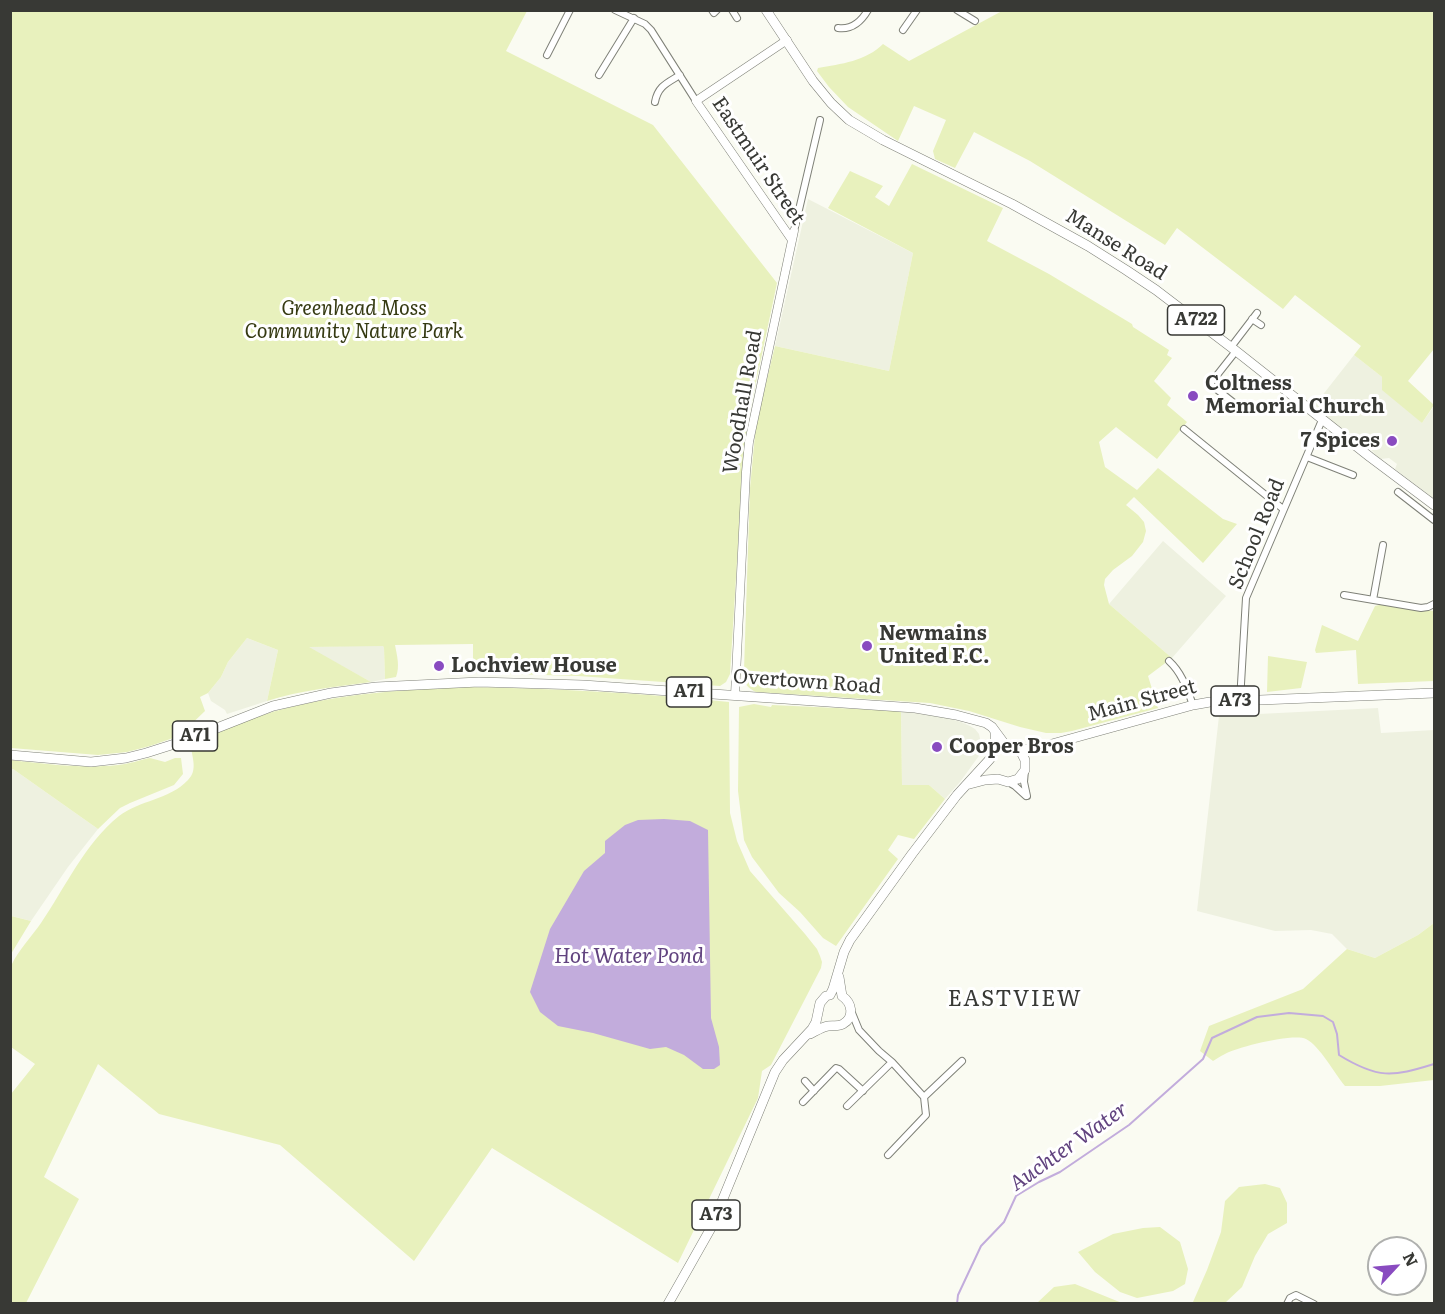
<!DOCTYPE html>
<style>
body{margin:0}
#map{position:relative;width:1445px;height:1314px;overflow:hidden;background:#fafbf2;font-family:Literata,serif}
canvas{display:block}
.frame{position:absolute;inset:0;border:12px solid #383935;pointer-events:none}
.north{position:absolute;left:1367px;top:1236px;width:60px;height:60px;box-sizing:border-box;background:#fff;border:2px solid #afb0ae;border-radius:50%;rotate:64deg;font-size:16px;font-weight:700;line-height:24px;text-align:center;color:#383935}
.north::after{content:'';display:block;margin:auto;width:21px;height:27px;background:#894bc0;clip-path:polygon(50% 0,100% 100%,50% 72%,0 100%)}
</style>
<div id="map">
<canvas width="1445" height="1314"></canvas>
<div class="frame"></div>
<div class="north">N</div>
</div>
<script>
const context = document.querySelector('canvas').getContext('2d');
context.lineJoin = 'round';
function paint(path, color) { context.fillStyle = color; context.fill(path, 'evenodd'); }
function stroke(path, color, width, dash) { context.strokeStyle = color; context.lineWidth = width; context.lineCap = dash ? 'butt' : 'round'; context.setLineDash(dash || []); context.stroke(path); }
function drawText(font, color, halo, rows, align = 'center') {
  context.font = font + ' Literata,serif'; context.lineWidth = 6; context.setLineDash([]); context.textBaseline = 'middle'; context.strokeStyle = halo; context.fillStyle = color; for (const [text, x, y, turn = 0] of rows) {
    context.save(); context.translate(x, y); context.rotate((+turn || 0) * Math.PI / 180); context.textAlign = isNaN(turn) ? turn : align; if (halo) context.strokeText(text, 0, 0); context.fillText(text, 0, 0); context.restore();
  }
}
const built = new Path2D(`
 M 808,199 L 913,253 L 889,371 L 775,346 Z
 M 1354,355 L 1382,377 L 1422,423 L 1434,406 L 1434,499 L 1395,469 L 1397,464 L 1389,458 L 1381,459 L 1377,457 L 1366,443 L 1355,435 L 1339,429 L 1314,406 Z
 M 1163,541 L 1226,596 L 1172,658 L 1109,604 Z
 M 247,638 L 278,650 L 267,701 L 227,714 L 225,710 L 211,701 L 208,693 L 221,677 L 228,662 Z
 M 383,645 L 384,648 L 385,679 L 371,682 L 307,647 Z
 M 1378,708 L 1381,733 L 1434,730 L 1434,923 L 1418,935 L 1375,958 L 1347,949 L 1332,934 L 1311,930 L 1275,931 L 1197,911 L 1219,716 Z
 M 901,711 L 947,718 L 961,722 L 970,726 L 975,729 L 979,734 L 982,748 L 981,753 L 960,782 L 945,799 L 929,785 L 902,785 Z
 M 10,769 L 13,769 L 98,829 L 68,867 L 31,921 L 11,916 Z`);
const green = new Path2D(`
 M 10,11 L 527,11 L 506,51 L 653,125 L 777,283 L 747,425 L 743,465 L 730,674 L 726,682 L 720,686 L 578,676 L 473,673 L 473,644 L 395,645 C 397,656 400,666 396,677 L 385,679 L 384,648 L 383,646 L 309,647 L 371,682 C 336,687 301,690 267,701 L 278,650 L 247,638 L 228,662 L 221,677 L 208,693 L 200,697 L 205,711 L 179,736 L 150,746 L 127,752 L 98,755 L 11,748 Z
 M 1002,11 L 1434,11 L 1434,349 L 1408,381 L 1434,405 L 1422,423 L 1382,390 L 1382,377 L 1354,355 L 1361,346 L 1295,295 L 1283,309 L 1177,228 L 1165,245 L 1030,161 L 974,132 L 955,168 L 935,159 L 933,151 L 946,120 L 914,106 L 898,141 L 848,107 L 829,87 L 817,71 L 818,68 C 841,64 866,61 883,44 L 909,61 Z
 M 912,164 L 1003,208 L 987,241 L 1049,274 L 1132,324 L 1133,327 L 1169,350 L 1167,355 L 1172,358 L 1154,381 L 1171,398 L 1167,405 L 1187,422 L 1157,459 L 1116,427 L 1099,442 L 1105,467 L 1137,490 L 1158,468 L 1223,519 L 1237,524 L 1203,563 L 1134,497 L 1126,505 L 1138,515 L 1144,522 L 1146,531 L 1143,542 L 1132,556 L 1113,570 L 1105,579 L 1104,585 L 1109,604 L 1172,658 L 1148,676 L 1158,708 L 1072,731 L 1061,733 L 1046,733 L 1020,727 L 969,711 L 930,703 L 756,692 C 744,686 745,683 744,670 L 750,488 L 756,424 L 775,346 L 889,371 L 913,253 L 828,208 L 850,171 L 883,186 L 875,197 L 889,206 Z
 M 1383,604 L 1434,611 L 1434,681 L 1358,684 L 1356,650 L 1316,653 L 1315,650 L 1322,625 L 1358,641 L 1375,606 Z
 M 1268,656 L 1307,662 L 1301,688 L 1267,692 Z
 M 460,687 C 550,688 640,693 729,702 L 730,813 L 737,841 L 750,871 L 805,934 L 817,949 L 820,956 L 822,962 L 821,968 L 771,1065 L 762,1071 L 758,1098 L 678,1263 L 492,1148 L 414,1261 L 280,1145 L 159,1114 L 98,1064 L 44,1177 L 79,1199 L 26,1303 L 11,1304 L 11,1094 L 35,1064 L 11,1047 C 11,1027 11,1007 11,987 C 11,980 9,970 12,964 C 18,951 32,936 41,923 C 65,888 85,843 119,816 C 140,800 169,800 188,780 C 198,770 192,758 191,746 C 204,738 219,732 233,726 C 305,696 383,691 460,687 Z
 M 754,704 L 771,707 L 772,705 L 901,711 L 902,785 L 929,785 L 945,799 L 914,839 L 898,835 L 888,850 L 898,859 L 836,946 L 823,938 L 800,912 L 779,893 L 752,857 L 744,840 L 738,791 L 739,707 Z
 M 150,758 L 165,762 L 175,758 L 181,758 L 183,774 L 174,785 L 130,803 L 120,808 L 98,829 L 13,769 L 11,769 L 11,760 C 46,764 82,769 118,765 C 129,764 140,760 150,758 Z
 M 11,916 L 31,921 L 11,954 L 10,916 Z
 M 1434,923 L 1434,1080 L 1380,1086 L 1345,1086 C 1335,1074 1319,1045 1306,1039 C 1293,1033 1238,1047 1225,1054 C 1220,1056 1217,1059 1213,1061 L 1200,1051 L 1209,1026 L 1303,989 L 1347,949 L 1375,958 L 1418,935 Z
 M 1265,1184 L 1280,1188 L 1287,1203 L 1287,1223 L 1268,1234 L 1255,1256 L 1242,1287 L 1225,1303 L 1193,1302 L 1207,1270 L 1221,1232 L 1225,1201 L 1239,1187 Z
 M 1160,1227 L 1180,1242 L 1188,1269 L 1185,1284 L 1173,1291 L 1137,1298 L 1120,1292 L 1095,1272 L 1078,1252 L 1113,1234 L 1143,1228 Z
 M 1075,1284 L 1122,1303 L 1128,1303 L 1037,1303 L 1054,1287 Z`);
const water = new Path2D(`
 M 664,819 L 690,821 L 708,830 L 711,1018 L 719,1047 L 720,1065 L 714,1069 L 703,1069 L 684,1055 L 666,1047 L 650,1049 L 593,1033 L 558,1026 L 540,1012 L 530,992 L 550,929 L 584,871 L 605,853 L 605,841 L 625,825 L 638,820 Z`);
const stream = new Path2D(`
 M 957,1304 L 958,1295 L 981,1246 L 1004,1222 L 1016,1196 L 1039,1182 L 1060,1172 L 1129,1125 L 1203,1059 L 1212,1038 L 1257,1017 L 1289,1013 L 1323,1016 L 1333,1022 L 1337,1034 L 1339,1055 C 1378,1079 1392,1077 1434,1064`);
const minor = new Path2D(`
 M 615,10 L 645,24 L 651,30 L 696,101
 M 712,10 L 714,13 L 717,10
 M 732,10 L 737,18
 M 957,10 L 975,21
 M 838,28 C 852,30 861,22 868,10
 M 903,30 L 917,10
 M 547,55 L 570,10
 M 599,75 L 634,18
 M 655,102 C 658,86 667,83 680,75
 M 794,231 L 820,120
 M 1252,319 L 1261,325
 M 1231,347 L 1257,313
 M 1234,403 L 1210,384 L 1236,351
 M 1184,429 L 1283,509
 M 1307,457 L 1353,475
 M 1398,492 L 1434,520
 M 1344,595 L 1421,608 L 1428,607 L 1434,604
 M 1373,600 L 1383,545
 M 1169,661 C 1182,673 1187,689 1193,705
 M 1240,701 L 1246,598 L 1322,420
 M 1025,770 L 1024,782 L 1027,796
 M 1008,782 L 1015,786 L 1026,796
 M 852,1013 L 859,1030 L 879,1051 L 892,1062 L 924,1097 L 926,1115 L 888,1155
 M 805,1081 L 814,1091
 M 924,1097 L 962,1061
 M 803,1102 L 836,1068 L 839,1069 L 863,1091
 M 847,1106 L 892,1062
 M 1287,1304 L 1290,1298 L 1296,1295 L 1314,1304`);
const tertiary = new Path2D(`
 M 787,40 L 696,101 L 792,240
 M 735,695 L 746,472 L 749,442 L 794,231`);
const primary = new Path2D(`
 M 766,10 L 813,81 L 831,103 L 849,120 L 883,140 L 1012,204 L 1088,246 L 1126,270 L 1156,290 L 1236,351 L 1370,457 L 1434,505
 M 1017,749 L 1027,749 L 1041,747 L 1193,705 L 1210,702 L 1434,693
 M 10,755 L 91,762 L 126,758 L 146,753 L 184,741 L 273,706 L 331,693 L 376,687 L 479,682 L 583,685 L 915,708 L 956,715 L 986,723 L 992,727 L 1006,746
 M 966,785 L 985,780 L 998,779 L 1008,782 L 1018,779 L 1025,770 L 1025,760 L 1021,752 L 1015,748
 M 810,1034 C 816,1031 822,1027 828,1026 C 833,1025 838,1027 843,1024 C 855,1017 852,1003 842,996 L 839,977
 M 668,1304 L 711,1228 L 775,1072 L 783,1060 L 812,1029 L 816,1022 L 820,1003 L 826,996 L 830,995 L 833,989 L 844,952 L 850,940 L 912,854 L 957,795 L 990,759 L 996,747 L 995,732`);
const markers = [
 [1193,396,6,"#894bc0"],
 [1392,441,6,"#894bc0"],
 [867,646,6,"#894bc0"],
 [439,666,6,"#894bc0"],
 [937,747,6,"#894bc0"]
];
const shields = [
 [1196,320,57],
 [689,692,45],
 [1235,701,48],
 [195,736,45],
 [716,1215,48]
];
const shieldNames = [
 ["A722",1196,320],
 ["A71",689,692],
 ["A73",1235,701],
 ["A71",195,736],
 ["A73",716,1215]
];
const streetNames = [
 ["Eastmuir Street",758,161,56],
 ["Manse Road",1116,245,32],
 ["Woodhall Road",743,402,-80],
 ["School Road",1257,534,-68],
 ["Overtown Road",807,682,4],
 ["Main Street",1142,701,-15]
];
const parkNames = [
 ["Greenhead Moss",354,309],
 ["Community Nature Park",354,332]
];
const poiNames = [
 ["Coltness",1205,384],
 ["Memorial Church",1205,407],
 ["7 Spices",1380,441,"right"],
 ["Newmains",879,634],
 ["United F.C.",879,657],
 ["Lochview House",451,666],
 ["Cooper Bros",949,747]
];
const waterNames = [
 ["Hot Water Pond",629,957],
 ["Auchter Water",1069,1147,-35]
];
const quarterNames = [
 ["EASTVIEW",1015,1000]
];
paint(built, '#eef1e0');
paint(green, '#e8f1bd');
paint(water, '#c2acdc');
stroke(stream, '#c2acdc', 2);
stroke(minor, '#7f8178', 8);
stroke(tertiary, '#7f8178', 9);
stroke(primary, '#7f8178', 10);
stroke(minor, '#fff', 6);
stroke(tertiary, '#fff', 8);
stroke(primary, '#fff', 9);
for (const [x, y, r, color] of markers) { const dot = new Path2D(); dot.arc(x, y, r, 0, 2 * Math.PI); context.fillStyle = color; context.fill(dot); stroke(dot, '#fff', 2); }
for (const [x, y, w] of shields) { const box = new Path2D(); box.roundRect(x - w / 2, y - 15, w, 30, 4.5); context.fillStyle = '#fff'; context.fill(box); stroke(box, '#383935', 1.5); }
drawText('bold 18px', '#383935', null, shieldNames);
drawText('20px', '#383935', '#fff', streetNames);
drawText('italic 20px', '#353a12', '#fff', parkNames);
drawText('bold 20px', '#383935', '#fff', poiNames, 'left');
drawText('italic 21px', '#61437f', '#fff', waterNames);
context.letterSpacing = '1.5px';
drawText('22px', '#383935', '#fff', quarterNames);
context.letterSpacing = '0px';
</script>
